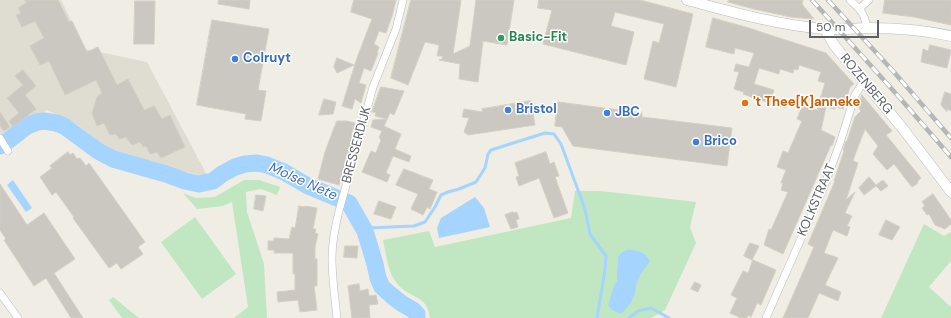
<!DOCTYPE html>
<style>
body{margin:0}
#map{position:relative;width:951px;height:318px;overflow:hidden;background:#efede4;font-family:"DM Sans",sans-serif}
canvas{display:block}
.scale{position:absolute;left:809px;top:20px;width:70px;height:18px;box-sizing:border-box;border:2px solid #5c6065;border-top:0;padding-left:5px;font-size:12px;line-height:14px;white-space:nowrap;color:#5c6065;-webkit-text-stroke:3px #fff;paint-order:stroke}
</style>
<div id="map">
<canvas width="951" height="318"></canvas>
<div class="scale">50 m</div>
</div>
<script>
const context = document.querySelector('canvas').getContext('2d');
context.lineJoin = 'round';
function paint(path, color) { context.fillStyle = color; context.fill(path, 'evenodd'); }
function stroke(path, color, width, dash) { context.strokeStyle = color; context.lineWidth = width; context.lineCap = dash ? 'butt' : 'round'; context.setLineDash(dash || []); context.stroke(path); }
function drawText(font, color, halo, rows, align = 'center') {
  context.font = font + ' "DM Sans",sans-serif'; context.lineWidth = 3; context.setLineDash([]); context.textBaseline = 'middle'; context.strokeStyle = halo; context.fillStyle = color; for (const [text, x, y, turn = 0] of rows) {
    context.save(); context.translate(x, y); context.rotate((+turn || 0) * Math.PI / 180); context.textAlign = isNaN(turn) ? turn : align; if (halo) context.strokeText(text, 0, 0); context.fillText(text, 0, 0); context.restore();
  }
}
const education = new Path2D(`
 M 0,0 L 61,0 L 85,49 L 147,62 L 208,177 L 116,156 L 78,125 L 47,110 L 5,139 L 0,132 Z`);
const green = new Path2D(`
 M 244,180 L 259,180 L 280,187 L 277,195 L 261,189 L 246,192 L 247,212 L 264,264 L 267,318 L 234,318 L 248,307 L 232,202 L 223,206 L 197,209 L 183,193 L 196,198 L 215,197 Z
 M 575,191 L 601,191 L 696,202 L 690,227 L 696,243 L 665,310 L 651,318 L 430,318 C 427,298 418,300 404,290 C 400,288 396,282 394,279 C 388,271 385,250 383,240 L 429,231 L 435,247 L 571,218 Z
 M 195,217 L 236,274 L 202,299 L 161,242 Z
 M 924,224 L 944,236 L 951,232 L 951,261 L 929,287 L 951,307 L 951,318 L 881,318 Z
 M 113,297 L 139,318 L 122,318 L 109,300 Z`);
const water = new Path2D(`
 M 13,180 L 32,208 L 26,212 L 7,185 Z
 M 475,197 L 484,208 L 490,227 L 439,238 L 437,228 L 441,218 Z
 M 626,250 C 636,249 645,252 650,261 L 640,275 L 636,285 L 635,293 L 631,303 L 621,314 L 612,310 L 608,305 L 614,286 L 617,281 L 617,274 L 618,265 L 618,258 L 620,254 Z`);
const stream = new Path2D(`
 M 364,229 L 367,228 L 414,226 L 425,222 L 435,207 L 441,195 L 448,192 L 459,189 L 476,182 L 485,168 L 488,154 L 491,150 L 545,133 L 554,134 L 561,144 L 585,209 L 590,234 L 606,256 L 605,270 L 597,318
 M 629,318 L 638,311 L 651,308 L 669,318`);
const river = new Path2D(`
 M 0,146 L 9,140 L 27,126 L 37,122 L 44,121 L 56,123 L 64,126 L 98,151 L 113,159 L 166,174 L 185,181 L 199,184 L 213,181 L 222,174 L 235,167 L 245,164 L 257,163 L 267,165 L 284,172 L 308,186 L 349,203 L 365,231 L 375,264 L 378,278 L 382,287 L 391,295 L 401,303 L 413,310 L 417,314 L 417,318`);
const building = new Path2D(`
 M 25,0 L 58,0 L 69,22 L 72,21 L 87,52 L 98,47 L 117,85 L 128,79 L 144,110 L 154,106 L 162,119 L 170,115 L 185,147 L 161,158 L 157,152 L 150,154 L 146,146 L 143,147 L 140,142 L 132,145 L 126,137 L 119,139 L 116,134 L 110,135 L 104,123 L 97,126 L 92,113 L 97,97 L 102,93 L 96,80 L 65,95 L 49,61 L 40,65 L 30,46 L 44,38 L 35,21 L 22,27 L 16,15 L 21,13 L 18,8 L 26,3 Z
 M 219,0 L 250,0 L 249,9 L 218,4 Z
 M 354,0 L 396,0 L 392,16 L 386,33 L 379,31 L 374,44 L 379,47 L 377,53 L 378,53 L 371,71 L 364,68 L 359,83 L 366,85 L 361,103 L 355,99 L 352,109 L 342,106 L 357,58 L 372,19 L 351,12 Z
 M 411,0 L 461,0 L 453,54 L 470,46 L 476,0 L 514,0 L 507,45 L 483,41 L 478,82 L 459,79 L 460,64 L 439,60 L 442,59 L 443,56 L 437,56 L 439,45 L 425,42 L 408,85 L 391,78 Z
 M 539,0 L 640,0 L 693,14 L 676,87 L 644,79 L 653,41 L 659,43 L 664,24 L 615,12 L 611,26 L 634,32 L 626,65 L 543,44 L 552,10 L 538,8 Z
 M 729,0 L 803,0 L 802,4 L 814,19 L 791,17 L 754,9 L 728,2 Z
 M 885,0 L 951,0 L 951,25 L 914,17 L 883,13 Z
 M 135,1 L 155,1 L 154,44 L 134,44 Z
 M 713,18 L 749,28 L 773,36 L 826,53 L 854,84 L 850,87 L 843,109 L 836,107 L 835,109 L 826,107 L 821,130 L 835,137 L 832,146 L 831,145 L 783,254 L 764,245 L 769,229 L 771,230 L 788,192 L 781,190 L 783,183 L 781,183 L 786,170 L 777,167 L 783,151 L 788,153 L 802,121 L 797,119 L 803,104 L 817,110 L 825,83 L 818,81 L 821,72 L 799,65 L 798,70 L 794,69 L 793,73 L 780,69 L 779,74 L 759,68 L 754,84 L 774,90 L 772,96 L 787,102 L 785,108 L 743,94 L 744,92 L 734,89 L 739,72 L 734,71 L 736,64 L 749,67 L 754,53 L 735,48 L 734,54 L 706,47 Z
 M 212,20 L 269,29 L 258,90 L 266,91 L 261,121 L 245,119 L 246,114 L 197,105 Z
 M 930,45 L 951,50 L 947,68 L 921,62 L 923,49 L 928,51 Z
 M 337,58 L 354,65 L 337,73 L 334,67 Z
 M 23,70 L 36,86 L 25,95 L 36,109 L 13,127 L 9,121 L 19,113 L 7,98 L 23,85 L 15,76 Z
 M 381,87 L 404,91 L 394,115 L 390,113 L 384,126 L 401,134 L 395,149 L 411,156 L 409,162 L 393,156 L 386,173 L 390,175 L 387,182 L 362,172 L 371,151 L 376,153 L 381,140 L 380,139 L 380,138 L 379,137 L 382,131 L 371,127 L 373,120 L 387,119 L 375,116 L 376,113 L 372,112 Z
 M 945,92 L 951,94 L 951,111 L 947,109 L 947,112 L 941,105 Z
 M 862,95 L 892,131 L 886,135 L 921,178 L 917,182 L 918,183 L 912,187 L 894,164 L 887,170 L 873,154 L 878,146 L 865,129 L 856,152 L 853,161 L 858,163 L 846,200 L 855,192 L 845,213 L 852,216 L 847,226 L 850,227 L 847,236 L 833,230 L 824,253 L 838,258 L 825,285 L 841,292 L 838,301 L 819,293 L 808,318 L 783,318 L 814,247 L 808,244 L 835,181 L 834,181 L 844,151 L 843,150 L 846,141 L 847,141 L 855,117 L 861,111 L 859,108 L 859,106 Z
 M 324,99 L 336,102 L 333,114 L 319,115 Z
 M 531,101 L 535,125 L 468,135 L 464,132 L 469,118 L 462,117 L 464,109 L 483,112 L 482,109 Z
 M 558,102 L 642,113 L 642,117 L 732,128 L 727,166 L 573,146 L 562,127 L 555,126 Z
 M 0,112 L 10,127 L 4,131 L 0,126 Z
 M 337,121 L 346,121 L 355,123 L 351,135 L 353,136 L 339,185 L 318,179 L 325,152 Z
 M 68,152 L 70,155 L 73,153 L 77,159 L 80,158 L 86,166 L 89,163 L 145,242 L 138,247 L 143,254 L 121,269 L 117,263 L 109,268 L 73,218 L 74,217 L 56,192 L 52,195 L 40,177 L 52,168 L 50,166 Z
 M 546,152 L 550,164 L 554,162 L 559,176 L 555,177 L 568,213 L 554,218 L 539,178 L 519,186 L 516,177 L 519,176 L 515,163 Z
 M 404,169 L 433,180 L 429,189 L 437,192 L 430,209 L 427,207 L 423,215 L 411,209 L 418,194 L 396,185 Z
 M 869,177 L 876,185 L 883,180 L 888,186 L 881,191 L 876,186 L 864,195 L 859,188 Z
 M 0,184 L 27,225 L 44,213 L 75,259 L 54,273 L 83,318 L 71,318 L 46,278 L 34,286 L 4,240 L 6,239 L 0,230 Z
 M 933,194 L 951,220 L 951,224 L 945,229 L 935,225 L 929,214 L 927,215 L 922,208 L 925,206 L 922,202 Z
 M 256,195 L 266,196 L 263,211 L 254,209 Z
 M 379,201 L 396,207 L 391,219 L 374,214 Z
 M 299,206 L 305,207 L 305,206 L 317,208 L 313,229 L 316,229 L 315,233 L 318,234 L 315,247 L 315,259 L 317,259 L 317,286 L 314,286 L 317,310 L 300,312 L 298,300 L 278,302 L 277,292 L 295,290 L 295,274 L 293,274 L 293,253 L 274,253 L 274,250 L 268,250 L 268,241 L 274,241 L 274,238 L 289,239 L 292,227 L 295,228 Z
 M 513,212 L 514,213 L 517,212 L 519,219 L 516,220 L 518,227 L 511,229 L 505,215 Z
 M 886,220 L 900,227 L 892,240 L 879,235 Z
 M 750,243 L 759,246 L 752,260 L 744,256 Z
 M 345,246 L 358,246 L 357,258 L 344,257 Z
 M 753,260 L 776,270 L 761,305 L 757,303 L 751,317 L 748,315 L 747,318 L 741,318 L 730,313 L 737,298 L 731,295 L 743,271 L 748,273 Z
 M 695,282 L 701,285 L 698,292 L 691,289 Z
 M 359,284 L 360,291 L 368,289 L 369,296 L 376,295 L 378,304 L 369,305 L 370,318 L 352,318 L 348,286 Z`);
const street = new Path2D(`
 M 850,0 C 861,11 864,12 867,28
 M 859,9 L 869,0
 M 0,138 L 8,151
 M 0,293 L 18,318
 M 337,318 C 335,298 332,278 332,258 C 332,242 335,227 339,211 L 373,87 L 396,29 L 403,0
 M 766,318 L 823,189 L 840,143 L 855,95 L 864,81`);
const secondary = new Path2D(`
 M 687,0 C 732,12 777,25 824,29 C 839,30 854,28 869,28 C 897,28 924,30 951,36
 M 825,29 L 834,45 L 904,130 L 951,192`);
const rail = new Path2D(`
 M 812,0 L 899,97 L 951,157
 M 828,0 L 893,71 L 951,138`);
const markers = [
 [501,38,4,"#2e9e5b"],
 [235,59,4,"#3f7fe0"],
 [745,103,4,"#e8710a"],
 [508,110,4,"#3f7fe0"],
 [607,113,4,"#3f7fe0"],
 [696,142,4,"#3f7fe0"]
];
const leisureNames = [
 ["Basic-Fit",509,38]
];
const shopNames = [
 ["Colruyt",243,59],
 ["Bristol",516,110],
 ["JBC",615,113],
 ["Brico",704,142]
];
const streetNames = [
 ["ROZENBERG",866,84,50],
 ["BRESSERDIJK",357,145,-75],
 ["KOLKSTRAAT",817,200,-67]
];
const foodNames = [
 ["'t Thee[K]anneke",753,103]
];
const waterNames = [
 ["Molse Nete",303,182,24]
];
paint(education, '#dfdcd2');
paint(green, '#c0e7c2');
paint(water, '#a4d4ff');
stroke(stream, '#a4d4ff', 3);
stroke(river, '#a4d4ff', 17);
paint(building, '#cac8c1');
stroke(building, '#d4cfc2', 1);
stroke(street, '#b7babf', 8);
stroke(secondary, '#b8bbc1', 11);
stroke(street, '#fff', 7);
stroke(secondary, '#fff', 10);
stroke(rail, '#b5b6b6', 4.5);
stroke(rail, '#fff', 3, [9]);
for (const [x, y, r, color] of markers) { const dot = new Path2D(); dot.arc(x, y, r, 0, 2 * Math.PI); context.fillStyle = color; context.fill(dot); stroke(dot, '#fff', 1.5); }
drawText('bold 13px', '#27864d', '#fff', leisureNames, 'left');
drawText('bold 13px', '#366cbe', '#fff', shopNames, 'left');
drawText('13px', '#5c6065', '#fff', streetNames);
drawText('bold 13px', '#c56008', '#fff', foodNames, 'left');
drawText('italic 14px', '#3f73b4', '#fff', waterNames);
</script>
